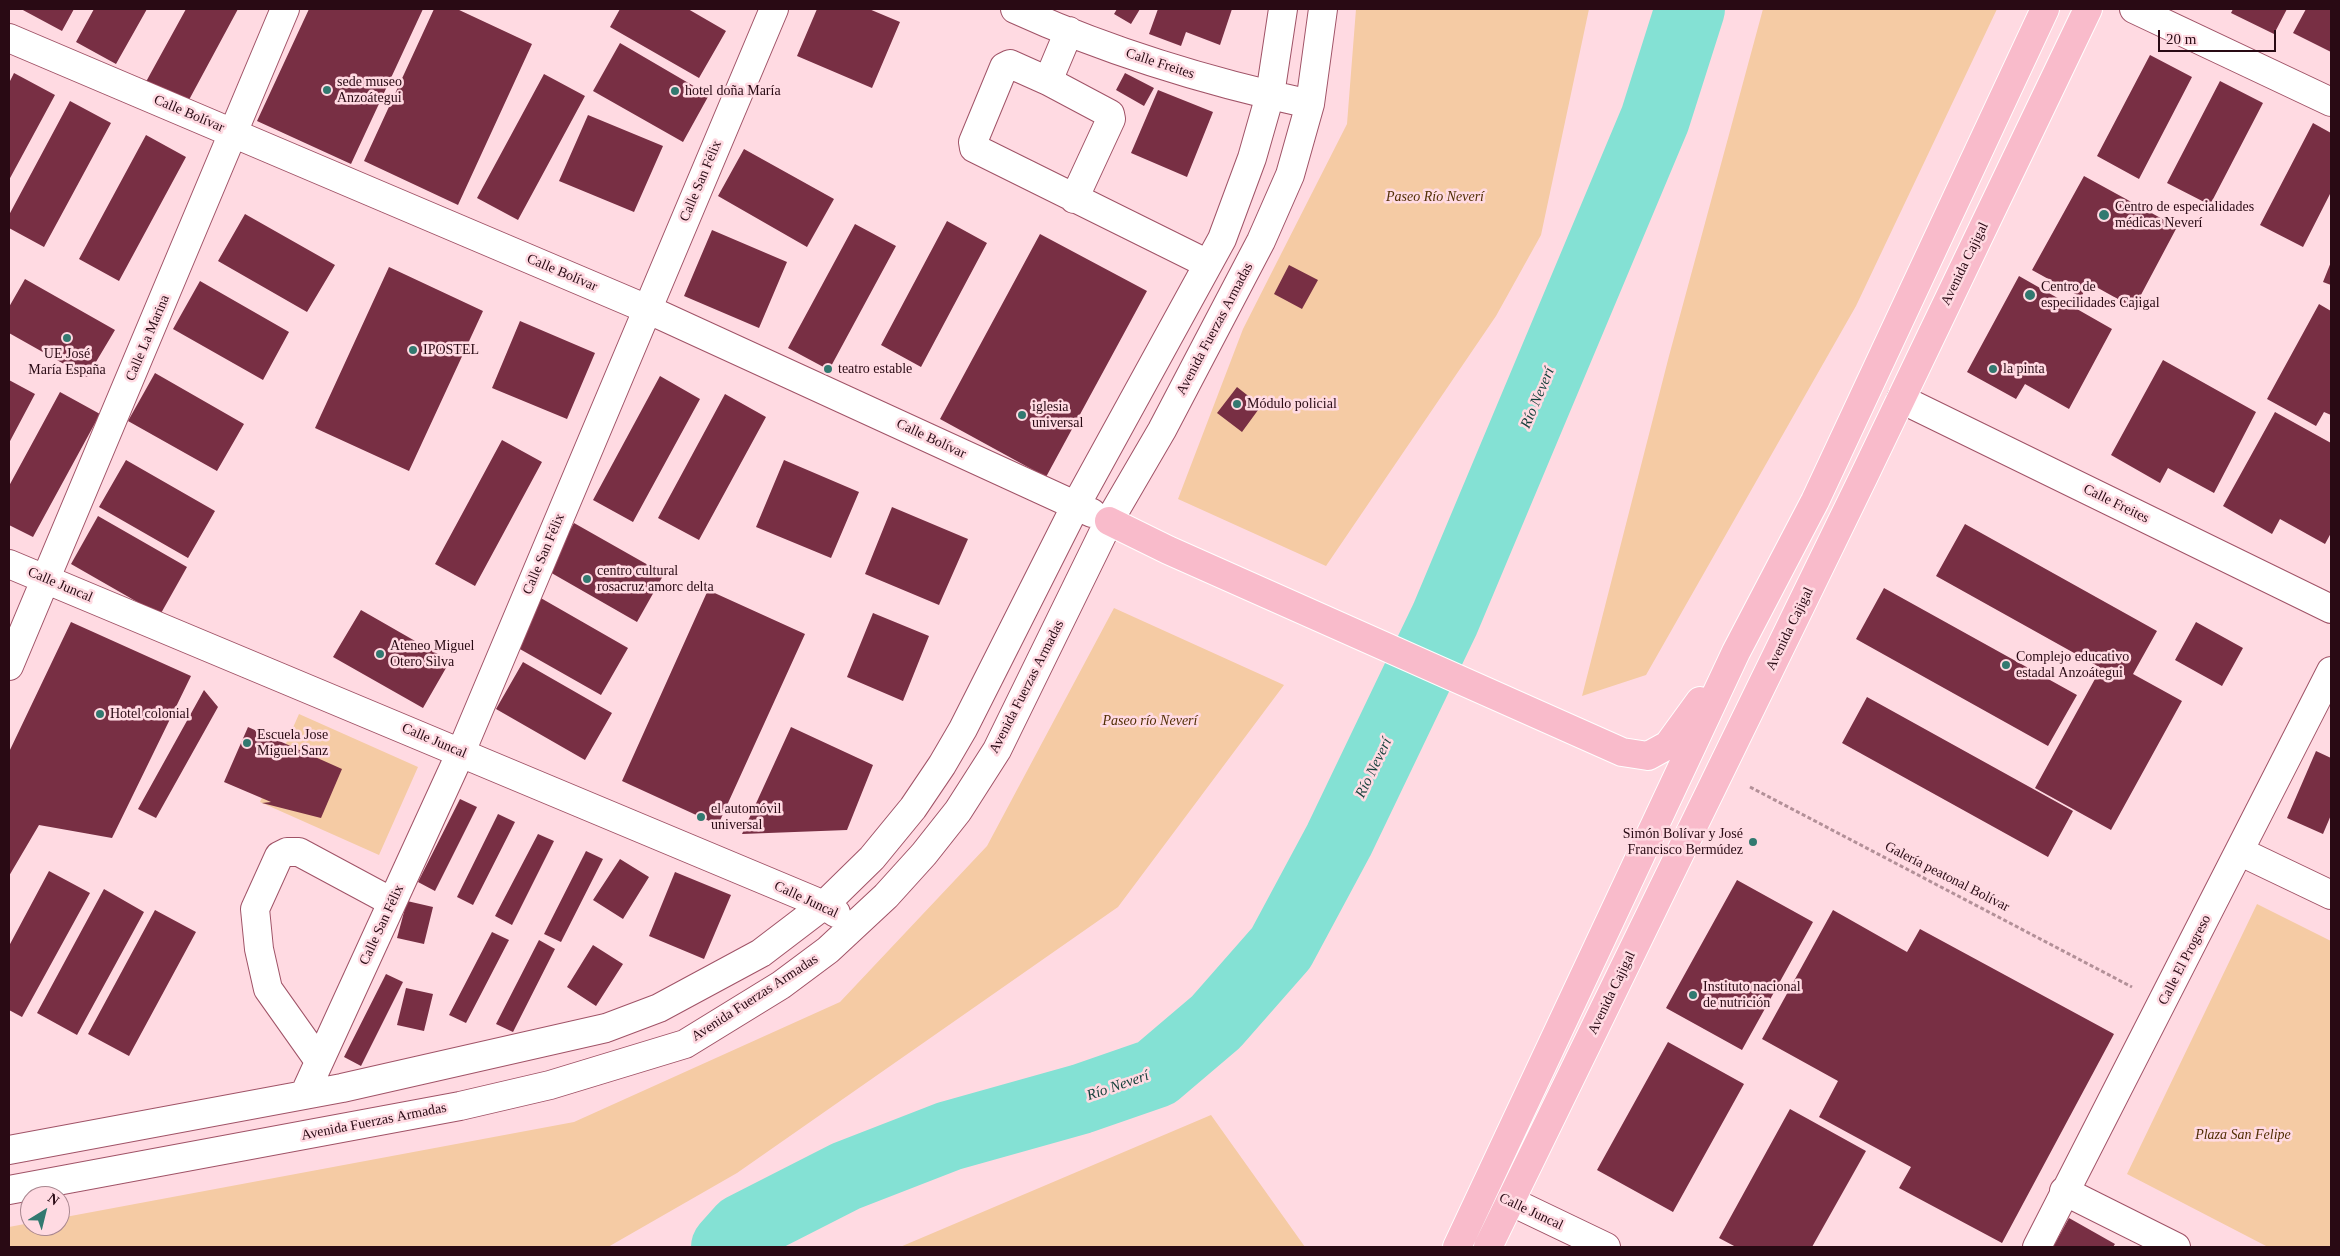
<!DOCTYPE html>
<meta charset="utf-8">
<style>
body{margin:0}
#map{position:relative;width:2340px;height:1256px;overflow:hidden;background:#ffdae2;font-family:"Times New Roman",serif}
canvas{display:block}
.frame{position:absolute;inset:0;border:10px solid #290a14;pointer-events:none}
.north{position:absolute;left:20px;top:1186px;width:50px;height:50px;box-sizing:border-box;background:#ffdae2;border:1px solid #a98790;border-radius:50%;rotate:36deg;font-size:14px;font-weight:700;line-height:20px;text-align:center;color:#290a14}
.north::after{content:'';display:block;margin:auto;width:18px;height:22px;background:#327970;clip-path:polygon(50% 0,100% 100%,50% 72%,0 100%)}
.scale{position:absolute;left:2158px;top:30px;width:118px;height:22px;box-sizing:border-box;border:2px solid #290a14;border-top:0;padding-left:6px;font-size:15px;line-height:18px;white-space:nowrap;color:#290a14;-webkit-text-stroke:4px #ffdae2;paint-order:stroke}
</style>
<div id="map">
<canvas width="2340" height="1256"></canvas>
<div class="frame"></div>
<div class="north">N</div>
<div class="scale">20 m</div>
</div>
<script>
const context = document.querySelector('canvas').getContext('2d');
context.lineJoin = 'round';
function paint(path, color) { context.fillStyle = color; context.fill(path, 'evenodd'); }
function stroke(path, color, width, dash) { context.strokeStyle = color; context.lineWidth = width; context.lineCap = dash ? 'butt' : 'round'; context.setLineDash(dash || []); context.stroke(path); }
function drawText(font, color, halo, rows, align = 'center') {
  context.font = font + ' "Times New Roman",serif'; context.lineWidth = 5; context.setLineDash([]); context.textBaseline = 'middle'; context.strokeStyle = halo; context.fillStyle = color; for (const [text, x, y, turn = 0] of rows) {
    context.save(); context.translate(x, y); context.rotate((+turn || 0) * Math.PI / 180); context.textAlign = isNaN(turn) ? turn : align; if (halo) context.strokeText(text, 0, 0); context.fillText(text, 0, 0); context.restore();
  }
}
const green = new Path2D(`
 M 1356,9 L 1589,9 L 1541,235 L 1496,316 L 1326,566 L 1178,499 L 1243,329 L 1347,124 Z
 M 1763,9 L 1997,9 L 1856,306 L 1646,675 L 1582,696 L 1669,356 Z
 M 1114,608 L 1284,685 L 1118,907 L 737,1173 L 608,1247 L 9,1247 L 9,1227 L 30,1223 L 30,1226 L 60,1226 L 60,1218 L 574,1122 L 840,1002 L 987,846 Z
 M 299,714 L 418,767 L 379,855 L 260,802 Z
 M 2257,904 L 2331,941 L 2331,1247 L 2268,1247 L 2127,1174 Z
 M 1211,1115 L 1305,1247 L 900,1247 Z`);
const river = new Path2D(`
 M 726,1247 L 742,1229 L 846,1176 L 949,1136 L 1081,1099 L 1156,1073 L 1216,1022 L 1281,948 L 1339,840 L 1445,619 L 1655,119 L 1690,9`);
const building = new Path2D(`
 M 21,9 L 74,9 L 62,31 Z
 M 94,9 L 147,9 L 116,64 L 76,42 Z
 M 186,9 L 238,9 L 183,111 L 142,89 Z
 M 309,9 L 423,9 L 351,164 L 257,121 Z
 M 434,9 L 457,9 L 532,44 L 458,205 L 364,161 Z
 M 620,9 L 688,9 L 726,31 L 699,78 L 610,27 Z
 M 817,9 L 869,9 L 900,22 L 872,88 L 797,56 Z
 M 1117,9 L 1140,9 L 1131,24 L 1114,14 Z
 M 1158,9 L 1232,9 L 1220,45 L 1186,32 L 1181,46 L 1149,34 Z
 M 2233,9 L 2287,9 L 2274,34 L 2231,13 Z
 M 2306,9 L 2331,9 L 2331,52 L 2293,33 Z
 M 620,43 L 709,95 L 683,142 L 593,91 Z
 M 2150,55 L 2192,77 L 2139,179 L 2097,156 Z
 M 14,73 L 55,95 L 9,180 L 9,83 Z
 M 1125,73 L 1154,88 L 1144,106 L 1116,90 Z
 M 544,74 L 585,96 L 518,220 L 477,198 Z
 M 2220,81 L 2263,103 L 2210,205 L 2167,183 Z
 M 1158,90 L 1213,112 L 1187,177 L 1131,153 Z
 M 70,101 L 111,123 L 44,247 L 9,228 L 9,215 Z
 M 588,115 L 663,146 L 634,212 L 559,181 Z
 M 2313,123 L 2331,133 L 2331,192 L 2303,247 L 2260,225 Z
 M 146,135 L 186,157 L 119,281 L 79,259 Z
 M 744,149 L 834,199 L 807,247 L 718,196 Z
 M 2084,176 L 2177,227 L 2134,308 L 2089,283 L 2081,297 L 2032,270 Z
 M 245,214 L 335,265 L 307,312 L 218,261 Z
 M 947,221 L 987,243 L 921,367 L 881,345 Z
 M 855,224 L 896,246 L 829,370 L 788,348 Z
 M 712,230 L 787,262 L 759,328 L 684,296 Z
 M 1040,234 L 1147,291 L 1046,477 L 940,419 Z
 M 2331,262 L 2331,285 L 2323,282 Z
 M 1289,265 L 1318,280 L 1302,309 L 1274,294 Z
 M 389,267 L 483,311 L 409,471 L 315,428 Z
 M 2019,276 L 2112,329 L 2069,409 L 2025,384 L 2016,399 L 1967,372 Z
 M 25,279 L 115,330 L 87,377 L 9,333 L 9,307 Z
 M 200,281 L 289,332 L 263,380 L 173,329 Z
 M 2319,304 L 2331,311 L 2331,415 L 2324,412 L 2316,426 L 2267,399 Z
 M 520,321 L 595,353 L 567,419 L 492,388 Z
 M 2163,360 L 2256,412 L 2214,493 L 2168,468 L 2160,483 L 2111,455 Z
 M 155,373 L 244,424 L 217,471 L 128,421 Z
 M 660,376 L 700,399 L 633,522 L 593,500 Z
 M 9,380 L 35,394 L 9,443 Z
 M 1237,387 L 1261,406 L 1242,432 L 1217,413 Z
 M 60,392 L 100,414 L 33,537 L 9,525 L 9,486 Z
 M 725,394 L 766,417 L 699,540 L 658,518 Z
 M 2275,412 L 2331,443 L 2331,533 L 2325,544 L 2280,519 L 2272,534 L 2223,506 Z
 M 502,440 L 542,462 L 475,586 L 435,564 Z
 M 126,460 L 215,511 L 188,558 L 99,507 Z
 M 784,460 L 859,492 L 831,558 L 756,527 Z
 M 892,507 L 968,539 L 939,605 L 865,574 Z
 M 98,516 L 187,567 L 160,615 L 71,564 Z
 M 574,523 L 664,574 L 637,622 L 548,571 Z
 M 1965,524 L 2157,631 L 2133,674 L 2182,701 L 2111,830 L 2035,788 L 2101,668 L 1936,576 Z
 M 1884,588 L 2077,695 L 2048,746 L 1856,639 Z
 M 708,590 L 805,634 L 718,825 L 622,781 Z
 M 539,597 L 628,648 L 601,695 L 511,644 Z
 M 361,610 L 450,661 L 423,708 L 333,657 Z
 M 873,613 L 929,636 L 903,701 L 847,677 Z
 M 71,622 L 191,676 L 112,838 L 39,825 L 9,876 L 9,752 Z
 M 2196,622 L 2243,648 L 2222,686 L 2175,660 Z
 M 523,662 L 612,713 L 585,760 L 496,709 Z
 M 204,690 L 218,707 L 156,818 L 138,809 Z
 M 1867,697 L 2073,811 L 2048,857 L 1842,743 Z
 M 248,727 L 342,769 L 321,818 L 262,803 L 271,802 L 224,782 Z
 M 791,727 L 873,765 L 847,830 L 742,834 Z
 M 2316,751 L 2331,758 L 2331,815 L 2323,834 L 2287,818 Z
 M 460,799 L 477,807 L 435,891 L 418,882 Z
 M 498,814 L 515,822 L 473,905 L 457,897 Z
 M 538,834 L 554,841 L 512,925 L 495,916 Z
 M 586,851 L 603,859 L 561,942 L 544,934 Z
 M 620,859 L 649,877 L 623,919 L 593,900 Z
 M 49,871 L 90,893 L 22,1017 L 9,1010 L 9,946 Z
 M 675,872 L 731,895 L 704,959 L 649,936 Z
 M 1737,880 L 1813,922 L 1742,1050 L 1666,1008 Z
 M 104,889 L 144,912 L 77,1035 L 37,1013 Z
 M 407,901 L 433,907 L 424,944 L 397,938 Z
 M 155,910 L 196,932 L 129,1056 L 88,1034 Z
 M 1833,910 L 1907,952 L 1920,929 L 2114,1034 L 2002,1243 L 1899,1188 L 1911,1167 L 1819,1117 L 1838,1081 L 1762,1039 Z
 M 492,932 L 509,940 L 466,1023 L 449,1015 Z
 M 539,940 L 555,949 L 513,1032 L 496,1024 Z
 M 593,945 L 623,964 L 596,1006 L 567,987 Z
 M 386,974 L 403,982 L 361,1066 L 344,1057 Z
 M 406,988 L 433,994 L 424,1031 L 397,1025 Z
 M 1668,1042 L 1744,1084 L 1673,1212 L 1597,1170 Z
 M 1790,1109 L 1866,1151 L 1812,1247 L 1736,1247 L 1719,1238 Z
 M 2069,1218 L 2115,1244 L 2113,1247 L 2053,1247 Z`);
const path = new Path2D(`
 M 1750,787 L 2132,987`);
const minor = new Path2D(`
 M 1015,9 C 1109,52 1209,82 1310,104
 M 2134,9 L 2331,102
 M 1069,31 L 1048,81 L 1010,64 L 1004,67 L 973,142 L 974,148 L 1208,264
 M 9,38 L 647,309 L 1092,513
 M 1048,81 L 1110,114 L 1111,119 L 1074,199
 M 1901,399 L 2331,609
 M 9,564 L 824,905 L 836,913
 M 9,666 L 285,9
 M 2241,852 L 2331,895
 M 319,1061 L 268,989 L 259,949 L 255,909 L 279,856 L 287,852 L 299,852 L 392,902
 M 304,1095 L 461,752 L 774,9
 M 9,1150 L 342,1088 L 606,1028 L 659,1008 L 761,953 L 824,905 L 872,858 L 913,808 L 942,765 L 963,729 L 1076,505 L 1222,239 L 1252,158 L 1270,95 L 1283,9
 M 9,1190 L 460,1106 L 550,1085 L 685,1044 L 781,985 L 828,950 L 886,896 L 924,854 L 958,811 L 997,750 L 1109,521 L 1162,430 L 1261,241 L 1290,175 L 1310,104 L 1323,9
 M 2064,1191 L 2176,1247
 M 1487,1192 L 1510,1201 L 1606,1247
 M 2037,1247 L 2331,671`);
const major = new Path2D(`
 M 1109,521 L 1168,550 L 1622,752 L 1648,756 L 1668,745 L 1700,701
 M 1457,1247 L 1736,652 L 1815,501 L 2045,9
 M 1488,1247 L 1864,476 L 2088,9`);
const markers = [
 [327,90,5,"#327970"],
 [675,91,5,"#327970"],
 [2104,215,6,"#327970"],
 [2030,295,6,"#327970"],
 [67,338,5,"#327970"],
 [413,350,5,"#327970"],
 [828,369,5,"#327970"],
 [1993,369,5,"#327970"],
 [1237,404,5,"#327970"],
 [1022,415,5,"#327970"],
 [587,579,5,"#327970"],
 [380,654,5,"#327970"],
 [2006,665,5,"#327970"],
 [100,714,5,"#327970"],
 [247,743,5,"#327970"],
 [701,817,5,"#327970"],
 [1753,842,5,"#327970"],
 [1693,995,5,"#327970"]
];
const streetNames = [
 ["Calle Freites",1160,64,18],
 ["Calle Bolívar",189,114,23],
 ["Calle San Félix",701,181,-67],
 ["Avenida Cajigal",1965,264,-64],
 ["Calle Bolívar",562,273,23],
 ["Avenida Fuerzas Armadas",1215,329,-62],
 ["Calle La Marina",148,338,-67],
 ["Calle Bolívar",931,439,25],
 ["Calle Freites",2116,504,26],
 ["Calle San Félix",544,554,-67],
 ["Calle Juncal",60,585,23],
 ["Avenida Cajigal",1790,629,-64],
 ["Avenida Fuerzas Armadas",1027,687,-63],
 ["Calle Juncal",434,741,23],
 ["Galería peatonal Bolívar",1947,877,27],
 ["Calle Juncal",806,900,25],
 ["Calle San Félix",382,925,-65],
 ["Calle El Progreso",2185,960,-63],
 ["Avenida Cajigal",1612,993,-64],
 ["Avenida Fuerzas Armadas",755,998,-33],
 ["Avenida Fuerzas Armadas",374,1122,-11],
 ["Calle Juncal",1531,1212,25]
];
const poiNames = [
 ["sede museo",337,82],
 ["Anzoátegui",337,98],
 ["hotel doña María",685,91],
 ["Centro de especialidades",2115,207],
 ["médicas Neverí",2115,223],
 ["Centro de",2041,287],
 ["especilidades Cajigal",2041,303],
 ["IPOSTEL",423,350],
 ["UE José",67,354,"center"],
 ["María España",67,370,"center"],
 ["teatro estable",838,369],
 ["la pinta",2003,369],
 ["Módulo policial",1247,404],
 ["iglesia",1032,407],
 ["universal",1032,423],
 ["centro cultural",597,571],
 ["rosacruz amorc delta",597,587],
 ["Ateneo Miguel",390,646],
 ["Otero Silva",390,662],
 ["Complejo educativo",2016,657],
 ["estadal Anzoátegui",2016,673],
 ["Hotel colonial",110,714],
 ["Escuela Jose",257,735],
 ["Miguel Sanz",257,751],
 ["el automóvil",711,809],
 ["universal",711,825],
 ["Simón Bolívar y José",1743,834,"right"],
 ["Francisco Bermúdez",1743,850,"right"],
 ["Instituto nacional",1703,987],
 ["de nutrición",1703,1003]
];
const parkNames = [
 ["Paseo Río Neverí",1435,197],
 ["Paseo río Neverí",1150,721],
 ["Plaza San Felipe",2243,1135]
];
const waterNames = [
 ["Río Neverí",1538,398,-67],
 ["Río Neverí",1374,768,-64],
 ["Río Neverí",1118,1086,-19]
];
paint(green, '#f5cba4');
stroke(river, '#84e1d4', 70);
paint(building, '#782f44');
stroke(minor, '#a05367', 30);
stroke(major, '#fff', 30);
stroke(path, '#b39098', 3, [4, 2.5]);
stroke(minor, '#fff', 28);
stroke(major, '#f9bbcb', 28);
for (const [x, y, r, color] of markers) { const dot = new Path2D(); dot.arc(x, y, r, 0, 2 * Math.PI); context.fillStyle = color; context.fill(dot); stroke(dot, '#ffdae2', 2); }
drawText('14px', '#290a14', '#ffdae2', streetNames);
drawText('14px', '#290a14', '#ffdae2', poiNames, 'left');
drawText('italic 14px', '#512e04', '#ffdae2', parkNames);
drawText('italic 15px', '#143f3a', '#ffdae2', waterNames);
</script>
